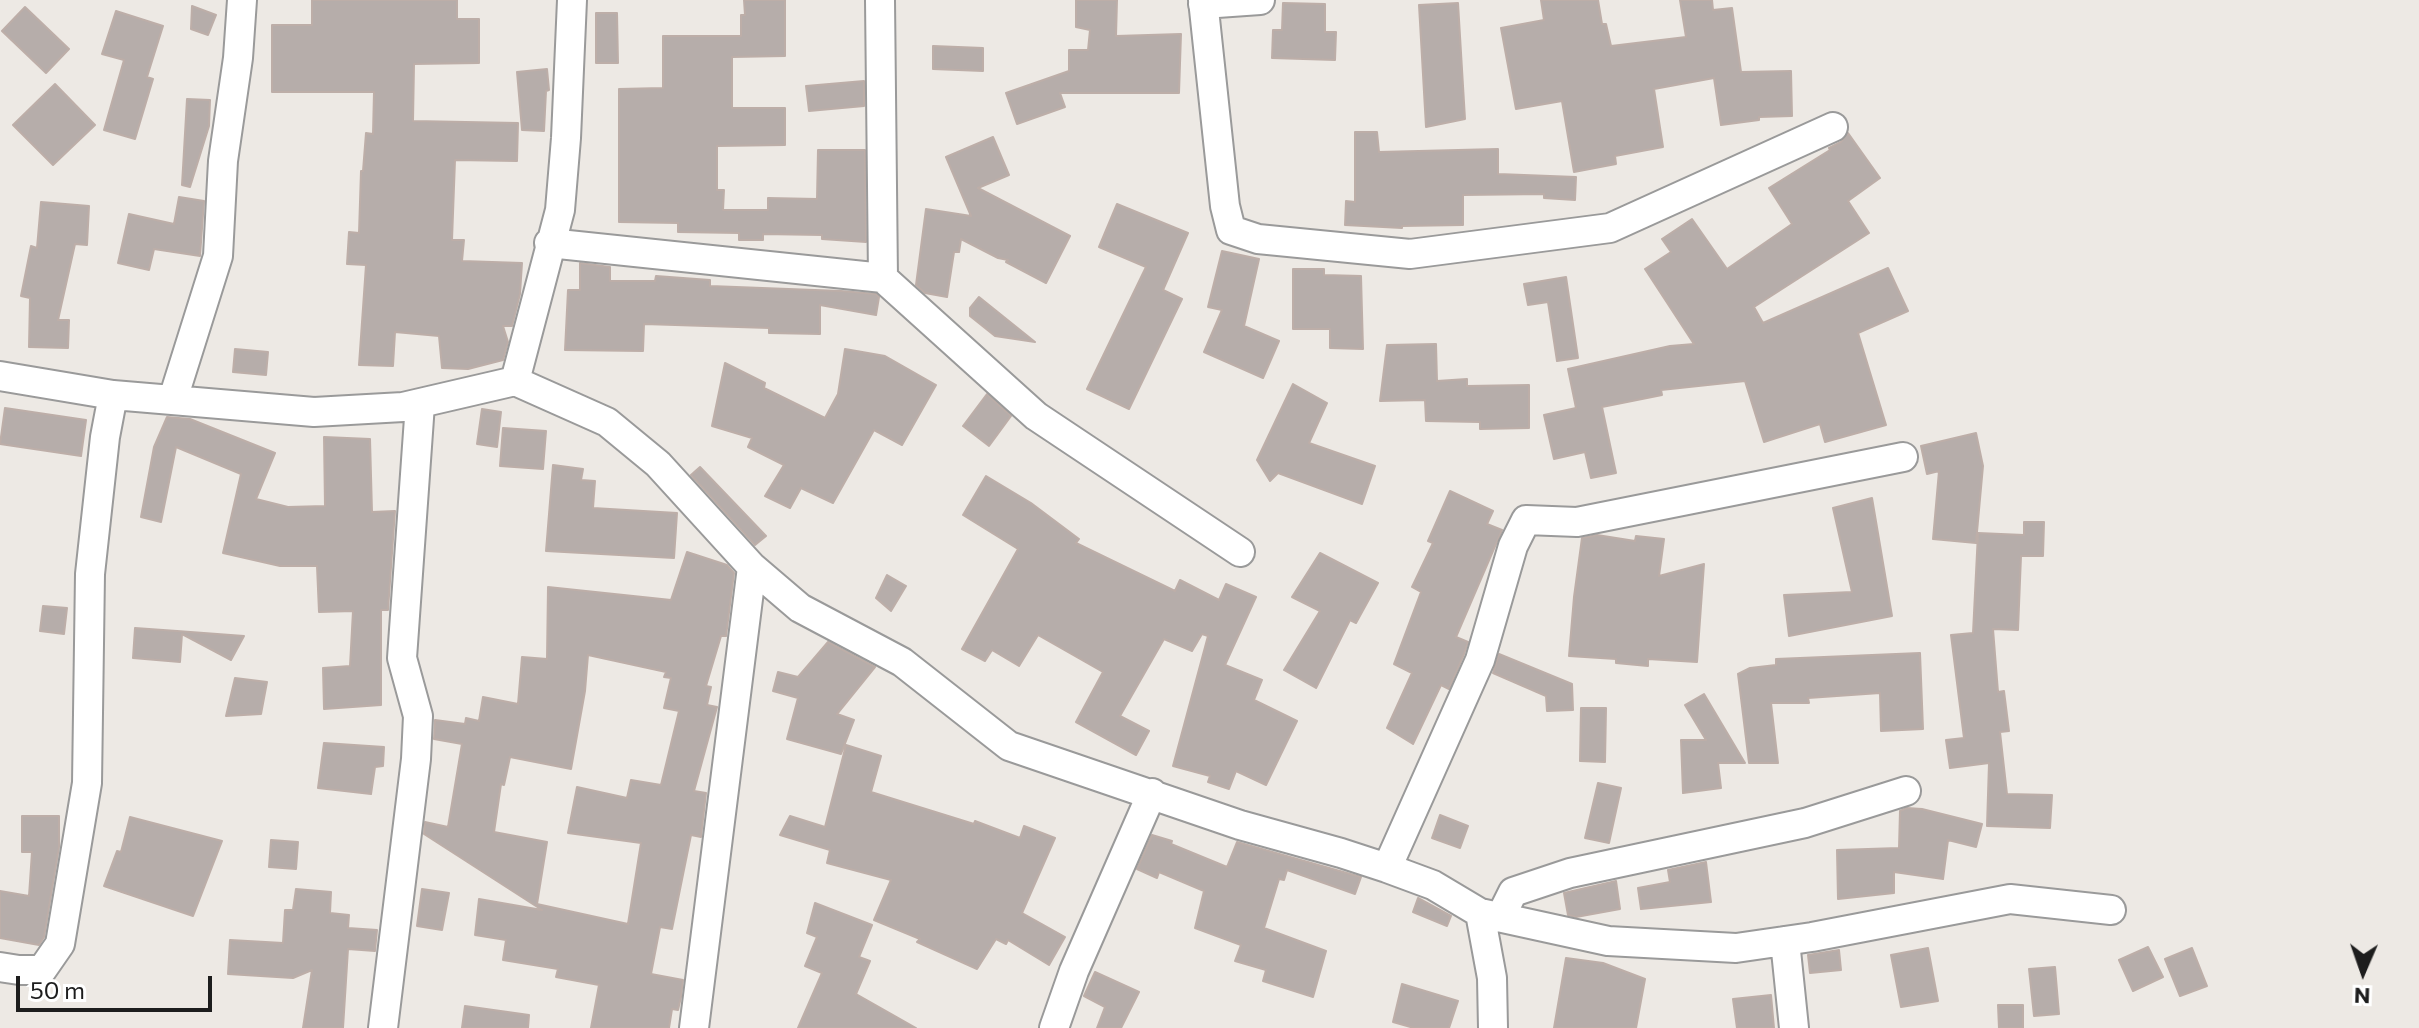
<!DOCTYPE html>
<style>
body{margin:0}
#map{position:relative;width:2419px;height:1028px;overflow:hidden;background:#ede9e4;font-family:Commissioner,sans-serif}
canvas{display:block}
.north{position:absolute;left:2323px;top:932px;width:80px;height:80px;-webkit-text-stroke:6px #fff;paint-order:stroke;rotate:182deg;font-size:22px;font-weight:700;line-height:32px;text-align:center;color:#1d1d1d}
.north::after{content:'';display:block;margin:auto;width:28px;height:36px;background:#1d1d1d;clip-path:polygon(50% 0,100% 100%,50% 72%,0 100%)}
.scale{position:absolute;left:16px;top:976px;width:196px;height:36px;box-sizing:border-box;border:4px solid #1d1d1d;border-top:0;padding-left:10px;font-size:24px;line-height:28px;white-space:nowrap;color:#1d1d1d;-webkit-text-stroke:6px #fff;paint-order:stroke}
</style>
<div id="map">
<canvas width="2419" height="1028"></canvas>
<div class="north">N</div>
<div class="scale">50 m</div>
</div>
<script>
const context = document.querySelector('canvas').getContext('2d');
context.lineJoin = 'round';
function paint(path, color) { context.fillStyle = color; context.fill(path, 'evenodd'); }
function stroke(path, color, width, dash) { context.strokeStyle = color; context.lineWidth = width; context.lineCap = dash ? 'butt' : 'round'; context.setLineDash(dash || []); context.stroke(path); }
const building = new Path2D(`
 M 312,0 L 457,0 L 457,19 L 479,19 L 479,63 L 414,64 L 413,121 L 518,123 L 517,161 L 455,160 L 452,240 L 464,240 L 462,261 L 522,263 L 520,294 L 512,326 L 503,326 L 508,342 L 503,360 L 468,369 L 442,368 L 439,336 L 395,332 L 393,366 L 359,365 L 366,265 L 347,264 L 349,232 L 359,233 L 361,171 L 363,171 L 366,133 L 373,134 L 374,92 L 272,92 L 272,25 L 312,25 Z
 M 744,0 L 785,0 L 785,56 L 732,57 L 732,108 L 785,108 L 785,145 L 717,146 L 717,190 L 724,190 L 723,210 L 768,210 L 768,198 L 817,199 L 818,150 L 865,150 L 866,242 L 822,239 L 822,235 L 763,234 L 763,240 L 739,240 L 739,233 L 678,232 L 678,223 L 619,222 L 619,89 L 663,88 L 663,36 L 741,36 L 741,15 L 745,15 Z
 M 1076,0 L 1117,0 L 1116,36 L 1181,34 L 1179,93 L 1060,93 L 1065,107 L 1017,124 L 1006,93 L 1069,71 L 1069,50 L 1088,50 L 1090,30 L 1076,27 Z
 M 1541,0 L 1598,0 L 1602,24 L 1606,24 L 1611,46 L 1686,37 L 1680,0 L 1712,0 L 1713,10 L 1732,8 L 1741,72 L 1791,71 L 1792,116 L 1759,117 L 1759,120 L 1721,125 L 1714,78 L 1654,89 L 1663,147 L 1615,156 L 1616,164 L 1574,172 L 1562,101 L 1516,109 L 1501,28 L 1544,20 Z
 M 1283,3 L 1325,4 L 1325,32 L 1336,32 L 1335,60 L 1272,58 L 1273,30 L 1282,30 Z
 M 1458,3 L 1465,119 L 1426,127 L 1419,5 Z
 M 192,6 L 216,15 L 208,35 L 191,29 Z
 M 25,7 L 69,49 L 46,73 L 2,31 Z
 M 116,11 L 163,26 L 147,77 L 153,79 L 135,139 L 104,130 L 124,60 L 102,54 Z
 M 596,13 L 617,13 L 618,63 L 596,63 Z
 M 933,46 L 983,48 L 983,71 L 933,69 Z
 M 547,69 L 549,90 L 546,91 L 544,131 L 522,130 L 517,72 Z
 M 864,81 L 864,106 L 809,111 L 806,86 Z
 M 55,84 L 95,125 L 53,165 L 13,125 Z
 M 187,99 L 210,100 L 209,126 L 190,187 L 182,185 Z
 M 1355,132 L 1377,132 L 1379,152 L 1498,149 L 1498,174 L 1576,177 L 1575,200 L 1544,198 L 1544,194 L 1463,195 L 1463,225 L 1402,226 L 1402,228 L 1345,225 L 1346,201 L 1355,202 Z
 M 1848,133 L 1880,178 L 1848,201 L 1869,233 L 1754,307 L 1763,323 L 1888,268 L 1908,311 L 1858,333 L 1886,425 L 1825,442 L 1820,424 L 1764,442 L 1745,381 L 1661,390 L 1662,395 L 1602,407 L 1616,473 L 1591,478 L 1585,452 L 1554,459 L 1544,415 L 1576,408 L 1568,369 L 1670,346 L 1694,344 L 1645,269 L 1671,252 L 1662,239 L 1692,219 L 1727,269 L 1792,224 L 1769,188 L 1830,150 L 1829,148 L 1841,142 Z
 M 993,137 L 1009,175 L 978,188 L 1070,236 L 1046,283 L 1006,262 L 1008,260 L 998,258 L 961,239 L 959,252 L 954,252 L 947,297 L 925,293 L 916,285 L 926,209 L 971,216 L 946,157 Z
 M 179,197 L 204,201 L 200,256 L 154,249 L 149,270 L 118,263 L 129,214 L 174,224 Z
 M 41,202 L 89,206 L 87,245 L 75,244 L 58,320 L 69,320 L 68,348 L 29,347 L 30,298 L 21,296 L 31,246 L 37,248 Z
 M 1117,204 L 1188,233 L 1163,290 L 1182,299 L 1129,409 L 1087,389 L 1146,267 L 1099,247 Z
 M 1222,251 L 1259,259 L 1244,326 L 1279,341 L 1263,378 L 1204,352 L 1222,310 L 1208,307 Z
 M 580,263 L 610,267 L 610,281 L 655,281 L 656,276 L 710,280 L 710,286 L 841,291 L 876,294 L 879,297 L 876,315 L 820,305 L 820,334 L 769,333 L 769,328 L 644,324 L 643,351 L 565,350 L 568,290 L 580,290 Z
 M 1293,269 L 1324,269 L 1324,275 L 1361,276 L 1363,349 L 1330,348 L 1330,329 L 1293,329 Z
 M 1566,277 L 1578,358 L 1557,361 L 1548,302 L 1528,305 L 1524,284 Z
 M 979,297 L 1035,342 L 995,336 L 970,316 L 970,308 Z
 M 1436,344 L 1437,381 L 1467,379 L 1467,386 L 1529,385 L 1529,428 L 1480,429 L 1480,422 L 1426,421 L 1425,400 L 1380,401 L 1387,345 Z
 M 235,349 L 268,352 L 266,375 L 233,372 Z
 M 845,349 L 885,356 L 936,385 L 902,445 L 874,430 L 833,503 L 801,488 L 790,508 L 765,496 L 784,465 L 748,447 L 752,438 L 712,426 L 725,363 L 765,383 L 764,388 L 825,418 L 838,394 Z
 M 1293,384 L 1327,403 L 1309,443 L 1375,466 L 1362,504 L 1278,473 L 1270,481 L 1257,460 Z
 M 987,394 L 1011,416 L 989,446 L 963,426 Z
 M 5,408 L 86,420 L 81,456 L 0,444 Z
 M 482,409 L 501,412 L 497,447 L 477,444 Z
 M 167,417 L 190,419 L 275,453 L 256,499 L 288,507 L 325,506 L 324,437 L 370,439 L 372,512 L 395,511 L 388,610 L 381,610 L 381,705 L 324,709 L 323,668 L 350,666 L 353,611 L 319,612 L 317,566 L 280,566 L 223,553 L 241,474 L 176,447 L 161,522 L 141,517 L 154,447 Z
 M 503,428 L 546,431 L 543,469 L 500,466 Z
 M 1976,433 L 1983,466 L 1976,543 L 1933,539 L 1939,471 L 1927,474 L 1921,446 Z
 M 553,465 L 583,469 L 581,480 L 595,481 L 593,508 L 677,513 L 674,558 L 546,551 Z
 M 700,467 L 766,536 L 755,545 L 691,475 Z
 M 986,476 L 1031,503 L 1079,539 L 1076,543 L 1175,591 L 1180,580 L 1219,600 L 1226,584 L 1256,597 L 1225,665 L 1262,680 L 1254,700 L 1297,721 L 1266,785 L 1236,771 L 1229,789 L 1208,782 L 1210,776 L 1173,766 L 1208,636 L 1202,634 L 1192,651 L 1164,639 L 1120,716 L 1149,731 L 1136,755 L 1076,722 L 1103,672 L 1038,635 L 1019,666 L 992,650 L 985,661 L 962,649 L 1018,549 L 963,515 Z
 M 1450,491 L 1493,511 L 1487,524 L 1502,530 L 1456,637 L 1468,642 L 1464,654 L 1449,689 L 1441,685 L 1413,744 L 1387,728 L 1412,673 L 1394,664 L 1421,592 L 1412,587 L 1433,543 L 1428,541 Z
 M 1872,498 L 1892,616 L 1789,636 L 1784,595 L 1852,592 L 1833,508 Z
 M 2024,522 L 2044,522 L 2043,556 L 2021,556 L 2018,630 L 1993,629 L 1998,692 L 2004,691 L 2009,731 L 2000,732 L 2007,794 L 2052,795 L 2050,828 L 1987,826 L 1989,763 L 1950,768 L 1946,740 L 1964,738 L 1951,635 L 1973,633 L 1978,533 L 2024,535 Z
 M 1597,535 L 1635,541 L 1636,536 L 1664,539 L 1659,576 L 1704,564 L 1697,662 L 1648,659 L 1648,666 L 1616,663 L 1616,659 L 1569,656 L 1574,597 L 1582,538 Z
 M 687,552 L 727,565 L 734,573 L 726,636 L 721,636 L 706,686 L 711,687 L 707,705 L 717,707 L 694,791 L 706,793 L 701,837 L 691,835 L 672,929 L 660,927 L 651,974 L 683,980 L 681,997 L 678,1010 L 672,1009 L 669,1028 L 591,1028 L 599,985 L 556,977 L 558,969 L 503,960 L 506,940 L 475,935 L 479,899 L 542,910 L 424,834 L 425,822 L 448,827 L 462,744 L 434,739 L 435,720 L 465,724 L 466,718 L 479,721 L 483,697 L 518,704 L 522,657 L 547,659 L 548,587 L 671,600 ZM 588,655 L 666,672 L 664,677 L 671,678 L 664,708 L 679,711 L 661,785 L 631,780 L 627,798 L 577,787 L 568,833 L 641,843 L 628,924 L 537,904 L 547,842 L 494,832 L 501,784 L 504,785 L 510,757 L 571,769 L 585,691 Z
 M 1320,553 L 1378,583 L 1356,623 L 1350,620 L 1316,688 L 1284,670 L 1320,611 L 1292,597 Z
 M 887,575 L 906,586 L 891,611 L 876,598 Z
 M 43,606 L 67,608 L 64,634 L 40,631 Z
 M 135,628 L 177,631 L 244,636 L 231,660 L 182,634 L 180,662 L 133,658 Z
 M 828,642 L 875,667 L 837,714 L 854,720 L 841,754 L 787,739 L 798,698 L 773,691 L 778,672 L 798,677 Z
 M 1920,653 L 1923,729 L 1881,731 L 1880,693 L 1808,698 L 1809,703 L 1771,703 L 1778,763 L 1749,763 L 1738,674 L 1750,668 L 1776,665 L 1776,659 Z
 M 1499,654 L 1572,684 L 1573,710 L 1547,711 L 1546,696 L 1493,673 Z
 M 235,678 L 267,682 L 261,714 L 226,716 Z
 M 1704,694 L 1745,763 L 1718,763 L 1721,788 L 1683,793 L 1681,740 L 1706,740 L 1685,705 Z
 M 1581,708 L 1606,708 L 1605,762 L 1580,761 Z
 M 324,743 L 384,747 L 383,766 L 375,767 L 371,794 L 318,788 Z
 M 846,745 L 881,756 L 871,792 L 974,824 L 975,821 L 1020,838 L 1024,826 L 1055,838 L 1022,913 L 1065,937 L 1049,965 L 1008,940 L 1006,944 L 996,939 L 977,969 L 917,942 L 920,939 L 874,920 L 891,880 L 827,863 L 830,850 L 780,835 L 790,816 L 825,827 Z
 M 1598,783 L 1621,788 L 1609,843 L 1585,838 Z
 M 1907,808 L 1922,809 L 1982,824 L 1976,847 L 1948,840 L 1943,879 L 1894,872 L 1894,893 L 1838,899 L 1837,850 L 1899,848 L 1900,811 Z
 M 1440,815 L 1468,826 L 1460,848 L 1432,838 Z
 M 22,816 L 59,816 L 59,847 L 44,937 L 39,945 L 0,938 L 0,891 L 29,896 L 32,852 L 22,852 Z
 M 130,817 L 222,841 L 193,916 L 104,886 L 117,851 L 121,852 Z
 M 1152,835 L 1172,841 L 1171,844 L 1227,867 L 1237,842 L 1361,877 L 1355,894 L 1287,870 L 1284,880 L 1279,879 L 1264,928 L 1326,951 L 1313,997 L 1263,981 L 1266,970 L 1235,961 L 1241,945 L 1195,928 L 1204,891 L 1159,872 L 1157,878 L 1137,869 Z
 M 271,840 L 298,842 L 296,869 L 269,867 Z
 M 1706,862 L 1711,902 L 1641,909 L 1638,888 L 1670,882 L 1668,870 Z
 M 1616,881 L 1620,909 L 1576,917 L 1568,915 L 1564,893 Z
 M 296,889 L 331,892 L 330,913 L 349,915 L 348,928 L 377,930 L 375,951 L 348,949 L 343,1028 L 303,1028 L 312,970 L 293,978 L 228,974 L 230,940 L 283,943 L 285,910 L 293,910 Z
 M 422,889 L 449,893 L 442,930 L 417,926 Z
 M 1418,898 L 1451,916 L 1447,926 L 1413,912 Z
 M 815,903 L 872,925 L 859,957 L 870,961 L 856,994 L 916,1028 L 798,1028 L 822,973 L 805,966 L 817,937 L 807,933 Z
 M 2148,947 L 2163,977 L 2133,991 L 2119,960 Z
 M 1928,948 L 1938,1001 L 1901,1007 L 1891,955 Z
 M 2192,948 L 2207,986 L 2180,996 L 2165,959 Z
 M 1839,950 L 1841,970 L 1810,973 L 1808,955 Z
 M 1566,958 L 1603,963 L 1645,979 L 1636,1028 L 1554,1028 Z
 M 2055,967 L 2059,1014 L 2034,1016 L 2029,969 Z
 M 1095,972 L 1139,992 L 1121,1028 L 1097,1028 L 1105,1007 L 1084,996 Z
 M 1402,984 L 1458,1001 L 1449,1028 L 1414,1028 L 1393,1022 Z
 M 1771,995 L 1774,1028 L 1737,1028 L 1733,999 Z
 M 1998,1005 L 2023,1005 L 2023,1028 L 1999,1028 Z
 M 465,1006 L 529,1015 L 528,1028 L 462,1028 Z`);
const minor = new Path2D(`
 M 880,0 L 883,278
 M 1203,0 L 1225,206 L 1231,230 L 1258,239 L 1410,254 L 1610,228 L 1833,127
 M 1203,4 L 1260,0
 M 549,243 L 883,278 L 1036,416 L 1240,552
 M 0,376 L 113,395 L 314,412 L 403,407 L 515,381 L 607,422 L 658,464 L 752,567 L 800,608 L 902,662 L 1009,746 L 1240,825 L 1341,853 L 1387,868 L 1433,885 L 1480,913 L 1608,941 L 1736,948 L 1812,937 L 2010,899 L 2111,910
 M 515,381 L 560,210 L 566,138 L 572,0
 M 173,399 L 218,256 L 223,161 L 238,58 L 242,0
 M 1387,868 L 1480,660 L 1513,546 L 1526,520 L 1577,522 L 1903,457
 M 1480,913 L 1492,978 L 1493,1028
 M 1501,916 L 1513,892 L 1570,873 L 1805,823 L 1906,791
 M 1785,941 L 1794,1028
 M 0,967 L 19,970 L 42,970 L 60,944 L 87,783 L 90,574 L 105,437 L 113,395
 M 383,1028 L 416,759 L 418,716 L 402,658 L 420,404
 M 694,1028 L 752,567
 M 1054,1028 L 1074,971 L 1152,793`);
paint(building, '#b6adaa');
stroke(building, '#bdaea8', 2);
stroke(minor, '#9a9a9a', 32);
stroke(minor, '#fff', 28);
</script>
